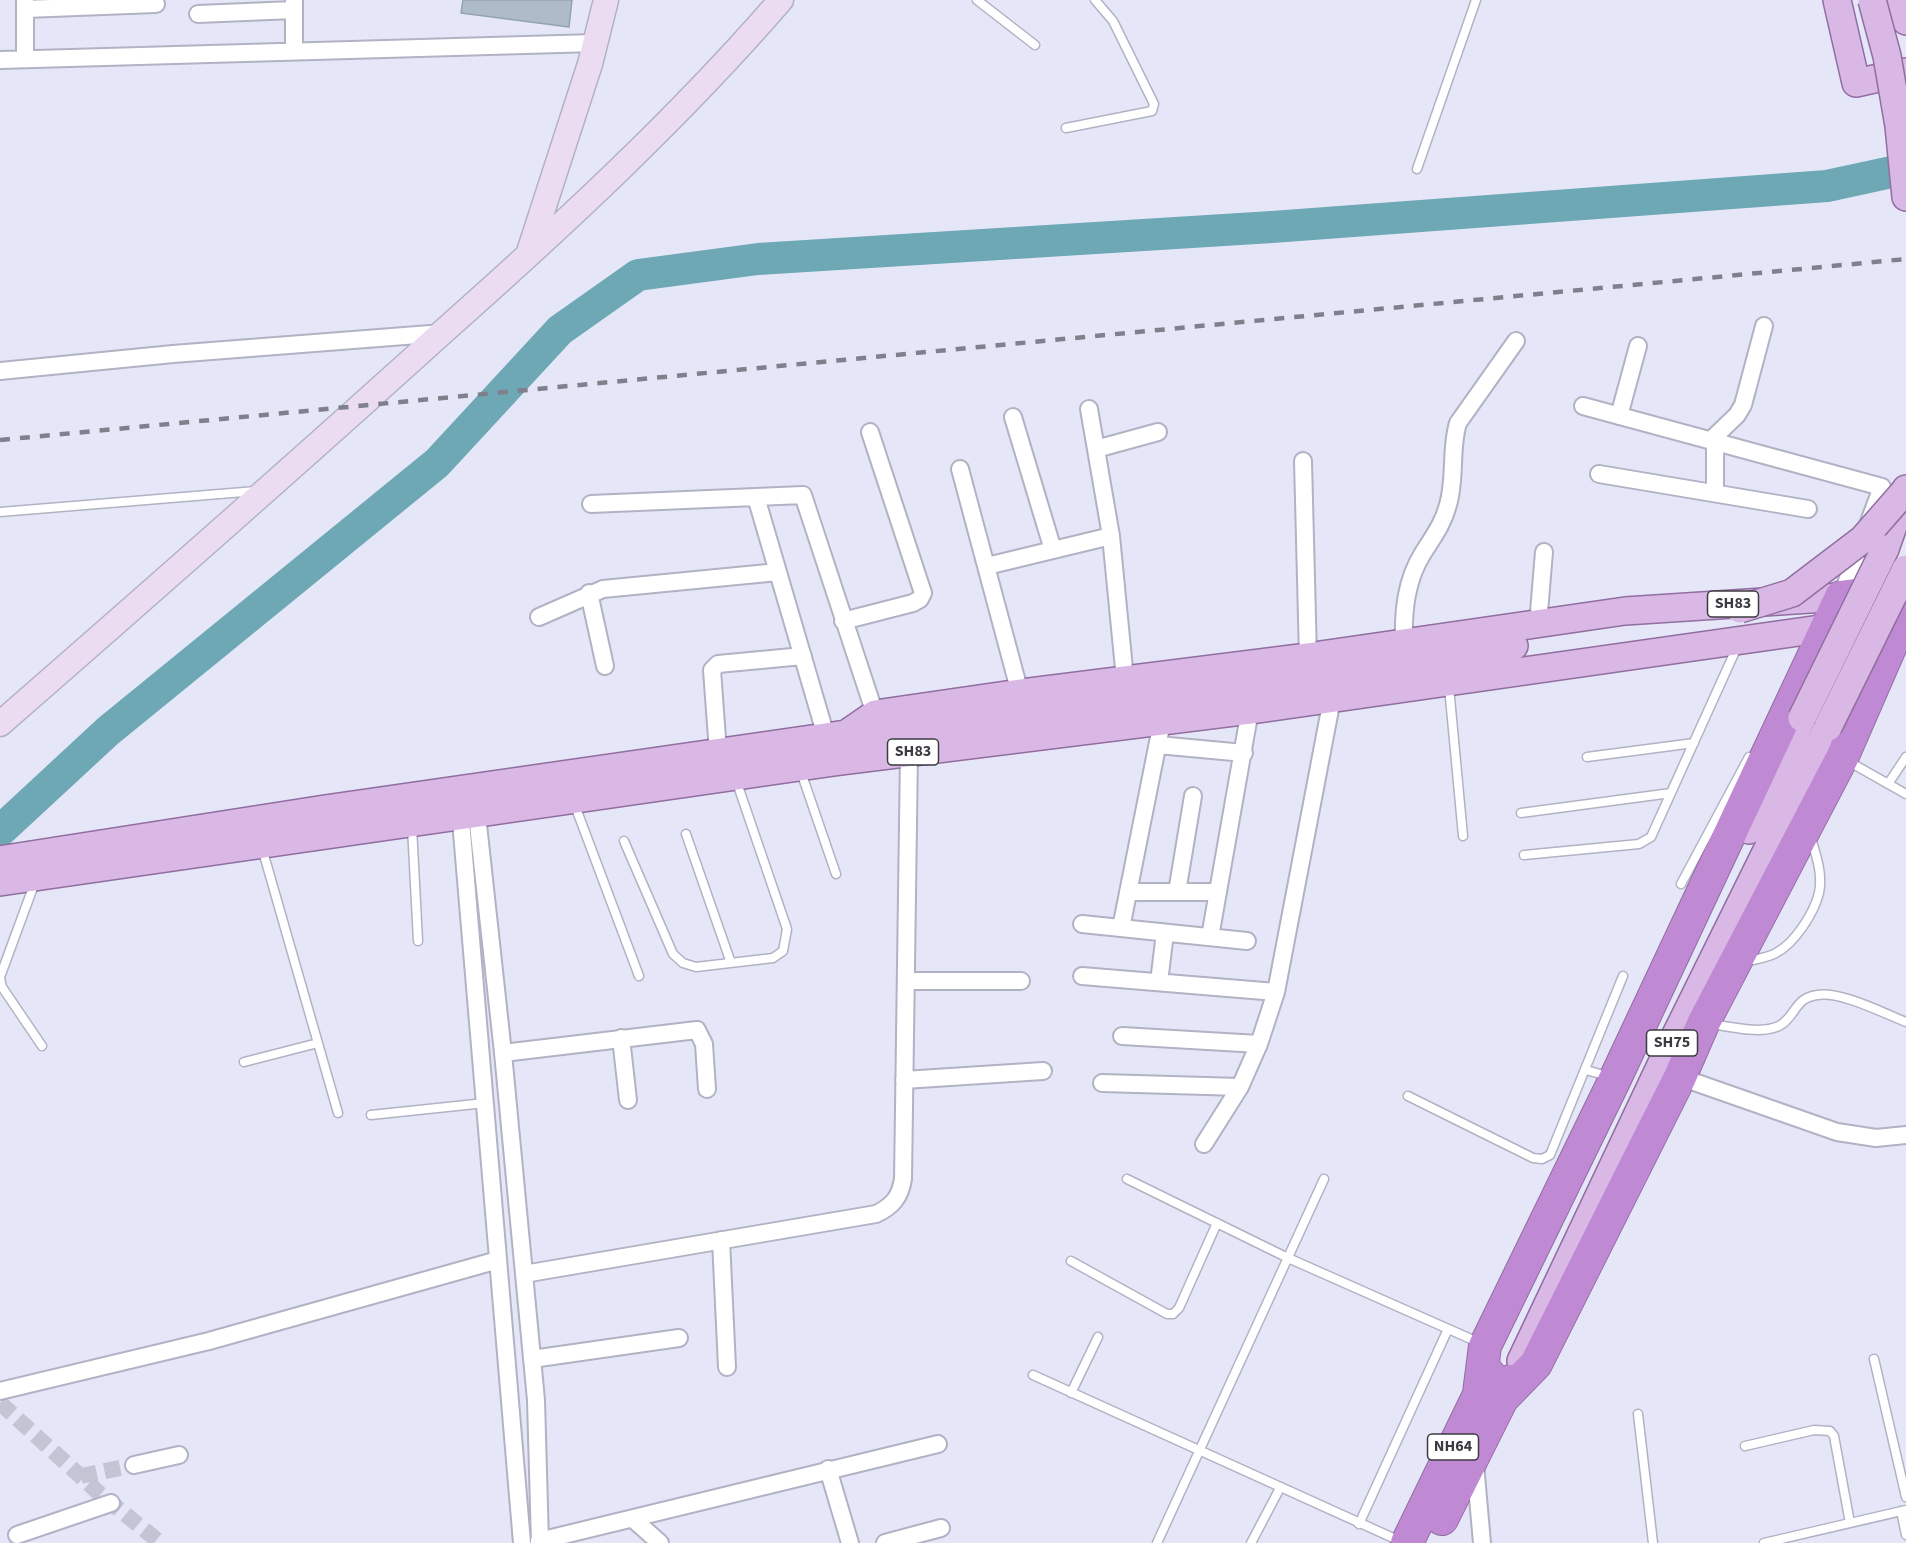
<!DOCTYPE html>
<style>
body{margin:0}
canvas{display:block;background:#e5e7f9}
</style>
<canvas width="1906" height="1543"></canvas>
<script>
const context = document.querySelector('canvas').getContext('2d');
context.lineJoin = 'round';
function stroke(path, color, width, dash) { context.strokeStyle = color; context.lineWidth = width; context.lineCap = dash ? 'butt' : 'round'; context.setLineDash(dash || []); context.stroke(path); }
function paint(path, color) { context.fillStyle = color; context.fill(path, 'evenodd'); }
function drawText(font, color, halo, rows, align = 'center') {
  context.font = font + ' "Source Sans 3",sans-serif'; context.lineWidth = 4.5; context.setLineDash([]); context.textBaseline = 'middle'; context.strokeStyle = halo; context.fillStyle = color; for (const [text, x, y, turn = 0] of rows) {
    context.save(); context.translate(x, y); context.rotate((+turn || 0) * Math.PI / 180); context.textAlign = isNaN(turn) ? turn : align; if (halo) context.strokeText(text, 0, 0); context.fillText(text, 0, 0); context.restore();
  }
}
const river = new Path2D(`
 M 0,831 L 108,731 L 437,463 L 560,330 L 638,275 L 758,259 L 1272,227 L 1827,186 L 1906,169`);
const building = new Path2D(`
 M 463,0 L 572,0 L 569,27 L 461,13 Z`);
const streetTunnel = new Path2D(`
 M 0,1403 L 100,1494 L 157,1540
 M 81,1476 L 134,1465`);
const lane = new Path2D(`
 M 977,0 L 1035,45
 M 1066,128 L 1152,111 L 1154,104 L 1113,21 L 1095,0
 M 1417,169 L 1476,0
 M 0,512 L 256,491
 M 1449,687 L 1463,836
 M 1587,757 L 1694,743
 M 1846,760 L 1906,794
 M 801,772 L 836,874
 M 1888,784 L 1906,757
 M 574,803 L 639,976
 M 1521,813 L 1671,793
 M 412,827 L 418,941
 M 686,834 L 731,963
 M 624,841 L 673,954 L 683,963 L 696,967 L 773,958 L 783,951 L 787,929 L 736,780
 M 262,848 L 338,1113
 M 1524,855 L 1639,844 L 1651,837 L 1737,647
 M 1681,884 L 1749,757
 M 1745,962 C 1755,959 1767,958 1776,953 C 1795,943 1814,913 1819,893 C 1823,874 1816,855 1811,838
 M 0,977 L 35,882
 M 0,978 L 2,987 L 42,1046
 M 1709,1024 C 1730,1026 1759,1035 1779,1026 C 1796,1017 1794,998 1817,995 C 1841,991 1883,1013 1906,1022
 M 244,1062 L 318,1043
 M 1586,1070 L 1611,1077
 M 1408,1096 L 1533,1158 L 1542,1159 L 1550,1155 L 1623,976
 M 371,1115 L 485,1103
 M 1127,1179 L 1288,1258 L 1480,1343
 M 1071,1261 L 1167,1314 L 1173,1314 L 1179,1308 L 1217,1223
 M 1874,1359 L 1906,1497
 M 1033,1375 L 1402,1542
 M 1071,1393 L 1098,1337
 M 1638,1414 L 1653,1543
 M 1745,1446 L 1814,1430 L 1830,1431 L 1834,1436 L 1850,1523
 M 1901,1511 L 1906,1535
 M 1359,1524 L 1448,1329
 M 1157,1543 L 1324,1179
 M 1251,1543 L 1280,1488
 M 1764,1543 L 1906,1510`);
const street = new Path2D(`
 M 25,9 L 156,4
 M 198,14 L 294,10
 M 294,51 L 294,1
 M 25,59 L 25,0
 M 0,60 L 595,43
 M 0,371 L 173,354 L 443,333
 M 1583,406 L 1882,487 L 1841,597
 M 1089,409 L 1111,536 L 1125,679
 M 1619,416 L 1638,346
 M 1013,417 L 1053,550
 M 1711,440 L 1737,415 L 1743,405 L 1764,326
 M 1715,441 L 1715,493
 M 1096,449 L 1158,432
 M 1303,461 L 1308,657
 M 960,469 L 1020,693
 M 1599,474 L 1808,509
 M 756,497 L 826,736
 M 591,504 L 803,495 L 875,714
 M 987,566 L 1111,536
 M 589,593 L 605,666
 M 539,617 L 603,589 L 778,572
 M 843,621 L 913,603 L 920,599 L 923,593 L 870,432
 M 1538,624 L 1544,552
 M 1404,642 C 1403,611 1406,580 1423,553 C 1433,537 1443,524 1448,505 C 1456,478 1450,449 1458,423 L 1516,341
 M 1158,745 L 1244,753
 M 718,752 L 712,670 L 718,664 L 803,656
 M 476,806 L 503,1053 L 536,1400 L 540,1543
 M 460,809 L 522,1543
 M 1128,892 L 1218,892
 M 1177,892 L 1193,796
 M 1082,924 L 1247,941
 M 1121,928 L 1162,722
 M 1210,937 L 1250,710
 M 1082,976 L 1276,992
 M 906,981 L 1021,981
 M 1159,982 L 1165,933
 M 1122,1036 L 1259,1044
 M 621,1038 L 628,1100
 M 503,1053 L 697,1030 L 704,1044 L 707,1089
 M 1680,1077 L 1837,1132 L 1876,1138 L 1906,1135
 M 904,1080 L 1043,1071
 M 1102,1083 L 1240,1087
 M 1204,1144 L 1240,1087 L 1259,1044 L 1276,992 L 1332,699
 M 721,1240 L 727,1367
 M 524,1274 L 876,1214 C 893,1206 900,1197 903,1179 L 909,752
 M 532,1359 L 679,1338
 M 0,1391 L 209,1341 L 498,1260
 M 1475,1464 L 1482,1543
 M 134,1465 L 179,1455
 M 828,1469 L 850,1543
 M 633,1519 L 660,1543
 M 17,1535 L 111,1503
 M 539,1541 L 938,1444
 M 885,1543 L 941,1528`);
const secondary = new Path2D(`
 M 529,252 L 590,64 L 606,0
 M 0,724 C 149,594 298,463 445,330 C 562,226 679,118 781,0`);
const primary = new Path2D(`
 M 1837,0 L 1856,83 L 1906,72
 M 1900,0 L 1906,21
 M 1899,126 L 1906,197
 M 1885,549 L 1906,489
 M 850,733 L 973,727 L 1057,712 L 1514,646
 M 1749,830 L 1802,718
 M 0,860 L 325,809 L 846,734 L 875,714 L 1020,693 L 1308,657 L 1625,611 L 1841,597
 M 0,882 L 834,762 L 1250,710 L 1827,628
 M 1521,1361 L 1661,1065 L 1828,727`);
const highway = new Path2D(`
 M 1479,1393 L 1485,1346 L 1615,1079 L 1841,597 L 1906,589
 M 1502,1399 L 1536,1364 L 1680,1077 L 1703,1024 L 1842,758 L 1906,611
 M 1442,1519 L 1511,1381
 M 1407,1543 L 1489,1374`);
const rail = new Path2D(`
 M 0,440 L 1906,259`);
const primaryBridge = new Path2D(`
 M 1872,0 L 1887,56 L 1899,126
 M 1740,609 L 1792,593 L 1863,539 L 1905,491
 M 1802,718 L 1885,549
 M 1828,727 L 1906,569`);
const shields = [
 [1733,604,51],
 [913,752,51],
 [1672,1043,51],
 [1453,1447,51]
];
const shieldNames = [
 ["SH83",1733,604],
 ["SH83",913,752],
 ["SH75",1672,1043],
 ["NH64",1453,1447]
];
stroke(river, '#6ea8b4', 32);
paint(building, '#aebcc9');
stroke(building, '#94a2af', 1.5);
stroke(streetTunnel, '#c3c5d4', 16, [16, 8]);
stroke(lane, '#b1b2c3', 11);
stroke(street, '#b1b2c3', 20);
stroke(secondary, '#b1b2c3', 27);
stroke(primary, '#916ea0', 30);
stroke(highway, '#916ea0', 34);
stroke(lane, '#fff', 8);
stroke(street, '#fff', 16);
stroke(secondary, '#ecdcf2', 24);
stroke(primary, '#d9b8e5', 27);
stroke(highway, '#c089d3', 32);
stroke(rail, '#7f808b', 4.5, [10, 10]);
stroke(primaryBridge, '#916ea0', 30, []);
stroke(primaryBridge, '#d9b8e5', 27);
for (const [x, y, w] of shields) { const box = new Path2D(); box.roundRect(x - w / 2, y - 13, w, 26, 4.5); context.fillStyle = '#fff'; context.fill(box); stroke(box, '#3b3b42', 1.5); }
drawText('bold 16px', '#3b3b42', null, shieldNames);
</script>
